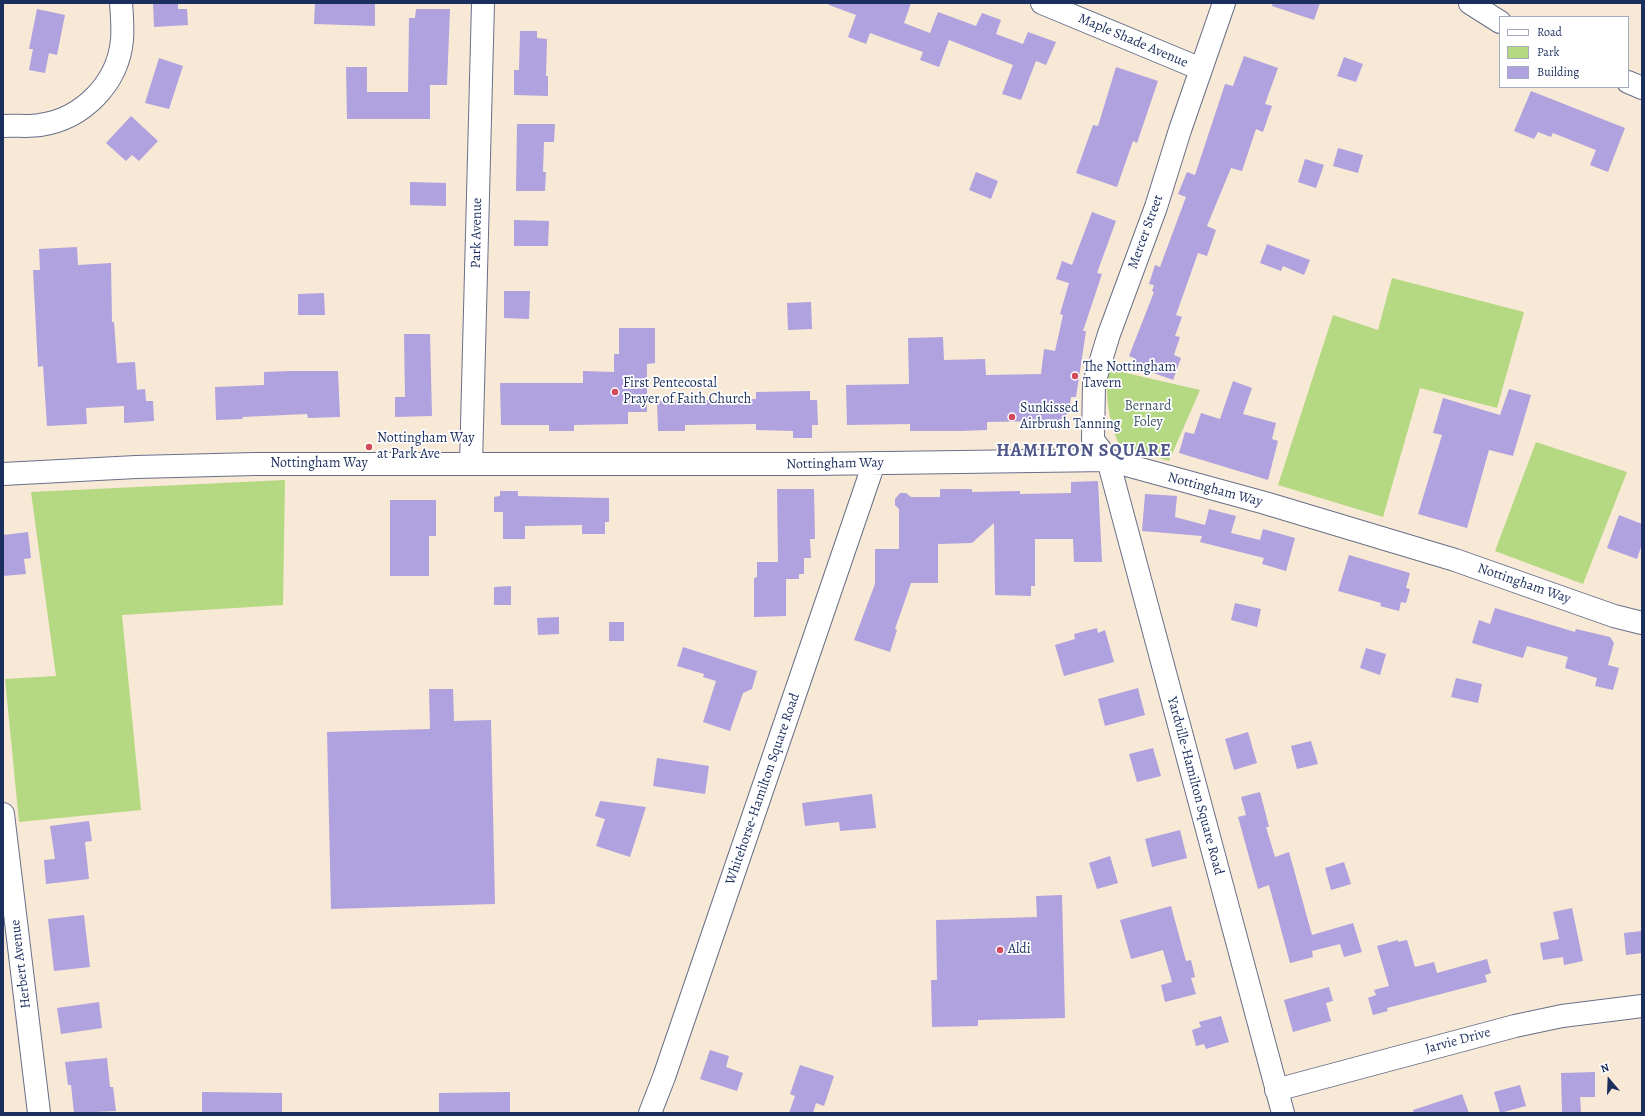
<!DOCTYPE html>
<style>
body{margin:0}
#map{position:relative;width:1645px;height:1116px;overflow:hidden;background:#f8e8d6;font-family:Alegreya,serif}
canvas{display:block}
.frame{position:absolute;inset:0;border:4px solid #1b2f5e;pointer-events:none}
.legend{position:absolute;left:1499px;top:16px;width:130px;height:72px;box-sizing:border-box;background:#fff;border:1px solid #a4acbf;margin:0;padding:5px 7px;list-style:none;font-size:12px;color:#1b2f5e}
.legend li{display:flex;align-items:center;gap:8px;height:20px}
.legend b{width:20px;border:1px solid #a4acbf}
.north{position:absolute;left:1589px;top:1060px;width:40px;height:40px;-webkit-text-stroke:3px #fff;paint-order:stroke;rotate:341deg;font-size:11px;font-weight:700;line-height:16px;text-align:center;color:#1b2f5e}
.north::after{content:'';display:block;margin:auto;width:14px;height:18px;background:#1b2f5e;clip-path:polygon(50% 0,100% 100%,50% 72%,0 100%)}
</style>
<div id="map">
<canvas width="1645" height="1116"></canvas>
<div class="frame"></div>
<ul class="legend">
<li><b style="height:5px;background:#fff"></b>Road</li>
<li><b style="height:11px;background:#b5d982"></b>Park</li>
<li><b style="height:11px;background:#b0a1df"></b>Building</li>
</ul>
<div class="north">N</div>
</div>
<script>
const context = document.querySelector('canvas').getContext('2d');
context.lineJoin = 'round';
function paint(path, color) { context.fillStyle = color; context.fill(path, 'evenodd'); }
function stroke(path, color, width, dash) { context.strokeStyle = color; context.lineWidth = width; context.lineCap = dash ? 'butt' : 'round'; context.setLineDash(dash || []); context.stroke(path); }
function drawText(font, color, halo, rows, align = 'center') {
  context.font = font + ' Alegreya,serif'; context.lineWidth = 3.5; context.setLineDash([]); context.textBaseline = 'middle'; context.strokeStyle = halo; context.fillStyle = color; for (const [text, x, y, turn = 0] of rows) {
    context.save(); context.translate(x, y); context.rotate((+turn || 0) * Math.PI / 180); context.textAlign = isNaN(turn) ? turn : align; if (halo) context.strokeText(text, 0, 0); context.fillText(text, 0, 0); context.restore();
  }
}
const green = new Path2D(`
 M 1392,278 L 1524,312 L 1497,408 L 1420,388 L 1383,517 L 1278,485 L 1333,315 L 1378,330 Z
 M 1109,369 L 1200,390 L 1169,461 L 1142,453 L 1119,444 C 1109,423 1104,391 1109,369 Z
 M 1536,442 L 1627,472 L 1583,584 L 1495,551 Z
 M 285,480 L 283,605 L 122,615 L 141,810 L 19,822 L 5,679 L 56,676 L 31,492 Z`);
const building = new Path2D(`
 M 153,3 L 178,3 L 178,9 L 187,9 L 188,25 L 154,27 Z
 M 315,3 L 375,4 L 375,26 L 314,24 Z
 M 829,3 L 911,3 L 904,23 L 930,33 L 938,12 L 976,26 L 982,13 L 1001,20 L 996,34 L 1023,44 L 1028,32 L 1056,42 L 1046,65 L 1036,61 L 1021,100 L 1002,94 L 1013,65 L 949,40 L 939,67 L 920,60 L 923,52 L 870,33 L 866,44 L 848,37 L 856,15 L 829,5 Z
 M 1273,3 L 1320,3 L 1314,20 L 1272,6 Z
 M 37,9 L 65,15 L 57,55 L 49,53 L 45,73 L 29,70 L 33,49 L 29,49 Z
 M 416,9 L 450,9 L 447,85 L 430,85 L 430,119 L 347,119 L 346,67 L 367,67 L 367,92 L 408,92 L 409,18 L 415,18 Z
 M 520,31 L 537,31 L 537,38 L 547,39 L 546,76 L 548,76 L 548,96 L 514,95 L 514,70 L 519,70 Z
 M 1244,56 L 1278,68 L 1265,104 L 1272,106 L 1263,132 L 1256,129 L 1242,171 L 1231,168 L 1207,226 L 1216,230 L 1207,256 L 1198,253 L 1176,315 L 1182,317 L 1175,336 L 1180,337 L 1174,355 L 1181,358 L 1173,380 L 1132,365 L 1134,358 L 1129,356 L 1154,292 L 1152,291 L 1154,285 L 1149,284 L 1155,265 L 1160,267 L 1186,197 L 1178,194 L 1187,172 L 1195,175 L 1225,84 L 1233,86 Z
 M 1344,57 L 1363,64 L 1356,82 L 1337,76 Z
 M 159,58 L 183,66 L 169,109 L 145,103 Z
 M 1116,67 L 1158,81 L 1137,143 L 1133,141 L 1117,187 L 1076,173 L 1093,125 L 1098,126 Z
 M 1531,91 L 1625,128 L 1608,172 L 1590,165 L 1596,150 L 1553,133 L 1551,137 L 1538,132 L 1534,139 L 1514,131 Z
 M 131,116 L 158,141 L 139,161 L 132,155 L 126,161 L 106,143 Z
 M 517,124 L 555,124 L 554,142 L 544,142 L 543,172 L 546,172 L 545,191 L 516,191 Z
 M 1338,148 L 1363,155 L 1358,173 L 1333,166 Z
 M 1305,159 L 1324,165 L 1316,188 L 1298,182 Z
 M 976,172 L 998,181 L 991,199 L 969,190 Z
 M 410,182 L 446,183 L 446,206 L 410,205 Z
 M 1092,212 L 1116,221 L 1097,273 L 1102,274 L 1083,331 L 1086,331 L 1076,397 L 1071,397 L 1069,412 L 1057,424 L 1043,425 L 1043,421 L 987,422 L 987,430 L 960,431 L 910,431 L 910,424 L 847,425 L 846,385 L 909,384 L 908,338 L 943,337 L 944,360 L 985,359 L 986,375 L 1041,374 L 1044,349 L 1055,351 L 1063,315 L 1060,314 L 1069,283 L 1056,279 L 1062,261 L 1072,265 Z
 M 514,220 L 549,221 L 548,246 L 514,246 Z
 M 1267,244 L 1310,260 L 1304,275 L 1283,266 L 1281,271 L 1260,263 Z
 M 77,247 L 78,265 L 111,263 L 112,322 L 114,322 L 117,363 L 135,362 L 137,390 L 145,389 L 146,401 L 153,401 L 154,421 L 124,423 L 124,406 L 86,408 L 87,424 L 47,426 L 43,366 L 38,367 L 33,270 L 40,270 L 39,249 Z
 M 504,291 L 530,291 L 529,319 L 504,318 Z
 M 324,293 L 325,315 L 298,315 L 298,294 Z
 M 811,302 L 812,329 L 788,330 L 787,303 Z
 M 619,328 L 655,328 L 655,363 L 647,364 L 647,412 L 628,412 L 628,424 L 574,425 L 574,431 L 549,431 L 549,425 L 501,425 L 500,383 L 583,383 L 583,371 L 614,372 L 614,354 L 619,354 Z
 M 404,334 L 430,334 L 432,416 L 395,417 L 395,397 L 405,397 Z
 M 289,371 L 338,371 L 340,417 L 308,418 L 307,414 L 242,417 L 243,419 L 216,420 L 215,387 L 264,385 L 264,372 Z
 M 1233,381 L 1252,388 L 1243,414 L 1276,423 L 1272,439 L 1278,441 L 1268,480 L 1179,453 L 1185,432 L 1194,434 L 1201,413 L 1220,419 Z
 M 1509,389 L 1531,395 L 1513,456 L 1489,450 L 1467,528 L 1418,514 L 1442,435 L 1433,433 L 1443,398 L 1500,415 Z
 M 810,391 L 810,400 L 817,400 L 818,425 L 812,425 L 812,438 L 793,438 L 793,431 L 756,430 L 756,424 L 685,425 L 685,431 L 658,431 L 657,401 L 756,399 L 756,392 Z
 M 1098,481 L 1102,562 L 1074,562 L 1073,539 L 1035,539 L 1035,586 L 1031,586 L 1031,596 L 995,595 L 994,523 L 972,543 L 938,544 L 938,583 L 911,583 L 895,629 L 897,630 L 890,652 L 854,640 L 875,584 L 875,549 L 899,549 L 899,509 L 895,505 L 895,499 L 900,493 L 906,493 L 911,497 L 940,497 L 940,489 L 972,489 L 972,492 L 1020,491 L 1020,494 L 1071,493 L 1071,482 Z
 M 777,489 L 814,489 L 815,539 L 810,539 L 811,558 L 804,558 L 804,574 L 799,574 L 799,579 L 786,579 L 786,616 L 754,617 L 754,578 L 757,577 L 757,562 L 778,562 Z
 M 500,491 L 518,491 L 518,496 L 609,498 L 609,522 L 605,522 L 605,534 L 582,534 L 582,525 L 525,526 L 525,539 L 503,539 L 503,512 L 494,512 L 494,497 L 500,496 Z
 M 1145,494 L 1177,496 L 1175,517 L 1205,525 L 1209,509 L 1236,516 L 1231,533 L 1260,540 L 1263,529 L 1295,538 L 1286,571 L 1262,564 L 1264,558 L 1200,542 L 1202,536 L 1142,531 Z
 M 390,500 L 436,500 L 436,536 L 429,536 L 429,576 L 390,576 Z
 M 1619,515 L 1642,524 L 1642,544 L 1637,559 L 1607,548 Z
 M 28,532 L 31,558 L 24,559 L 26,574 L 3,576 L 3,535 Z
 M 1349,555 L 1410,573 L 1406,588 L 1410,589 L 1406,603 L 1401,602 L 1399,611 L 1380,606 L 1381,603 L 1338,591 Z
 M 511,586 L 511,605 L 494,605 L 494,587 Z
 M 1235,603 L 1261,609 L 1257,627 L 1231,620 Z
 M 1495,608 L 1575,632 L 1576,629 L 1610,637 L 1614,643 L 1608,665 L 1619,668 L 1613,690 L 1595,686 L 1597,678 L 1565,668 L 1568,657 L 1527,646 L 1523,658 L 1472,643 L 1479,620 L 1490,624 Z
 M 559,617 L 559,634 L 538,635 L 537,618 Z
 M 609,622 L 624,622 L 624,641 L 609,641 Z
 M 1097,628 L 1098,633 L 1105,630 L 1114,662 L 1064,676 L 1055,645 L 1075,639 L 1074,634 Z
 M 683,647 L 757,671 L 752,689 L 743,693 L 730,731 L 703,722 L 716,681 L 703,677 L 704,674 L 677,666 Z
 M 1366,648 L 1386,654 L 1380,675 L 1360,668 Z
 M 1456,678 L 1482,684 L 1478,703 L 1451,697 Z
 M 1138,688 L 1145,715 L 1105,726 L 1098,699 Z
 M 429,689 L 453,689 L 454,721 L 491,720 L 495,904 L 331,909 L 327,732 L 430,729 Z
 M 1248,732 L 1257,763 L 1234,770 L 1225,739 Z
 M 1311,741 L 1318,764 L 1297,769 L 1291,746 Z
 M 1153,748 L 1161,776 L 1137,782 L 1129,754 Z
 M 657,758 L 709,766 L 705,794 L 653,786 Z
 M 1260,792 L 1269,827 L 1266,827 L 1275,857 L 1289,852 L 1312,935 L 1353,923 L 1362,952 L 1344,957 L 1340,944 L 1312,951 L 1313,957 L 1290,963 L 1269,885 L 1258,889 L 1238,817 L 1246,815 L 1241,797 Z
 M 872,794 L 876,828 L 840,831 L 839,822 L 805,826 L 802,803 Z
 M 600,801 L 646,807 L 630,857 L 596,846 L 605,819 L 595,816 Z
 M 89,821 L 92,841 L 85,842 L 89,879 L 46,884 L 44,860 L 55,859 L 50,826 Z
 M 1180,830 L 1187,858 L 1152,867 L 1145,839 Z
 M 1110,856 L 1118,883 L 1097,889 L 1089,863 Z
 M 1344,862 L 1351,884 L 1331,890 L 1325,868 Z
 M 1062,895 L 1065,1018 L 978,1020 L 978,1026 L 932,1027 L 931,980 L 937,980 L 936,920 L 1037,917 L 1036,896 Z
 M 1171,906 L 1186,961 L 1191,960 L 1195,977 L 1191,978 L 1196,994 L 1165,1002 L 1161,985 L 1172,982 L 1163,950 L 1131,959 L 1120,920 Z
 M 1572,908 L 1583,961 L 1564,965 L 1563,957 L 1543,960 L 1540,943 L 1559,939 L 1553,912 Z
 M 84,915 L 90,967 L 54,971 L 48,919 Z
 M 1642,931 L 1642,953 L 1626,955 L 1624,933 Z
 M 1398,940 L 1398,942 L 1407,940 L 1415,967 L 1434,962 L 1437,973 L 1487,959 L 1491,973 L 1485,975 L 1487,982 L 1387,1008 L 1388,1011 L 1373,1015 L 1368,998 L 1376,995 L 1374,990 L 1389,986 L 1377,946 Z
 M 1329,987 L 1333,1001 L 1326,1003 L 1331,1021 L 1293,1032 L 1284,1000 Z
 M 99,1002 L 102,1028 L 61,1034 L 57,1008 Z
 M 1221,1016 L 1229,1042 L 1206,1049 L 1204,1044 L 1196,1046 L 1192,1030 L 1201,1027 L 1199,1022 Z
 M 710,1050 L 729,1056 L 726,1067 L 743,1073 L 737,1091 L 700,1079 Z
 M 107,1058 L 110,1087 L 113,1087 L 116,1111 L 74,1113 L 71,1085 L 68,1085 L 65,1062 Z
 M 800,1065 L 834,1076 L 824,1106 L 816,1103 L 813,1113 L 789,1113 L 795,1096 L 790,1094 Z
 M 1595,1072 L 1595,1097 L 1580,1097 L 1581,1112 L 1562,1112 L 1561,1073 Z
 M 1520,1085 L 1526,1106 L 1500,1113 L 1494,1092 Z
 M 202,1092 L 282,1093 L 282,1113 L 202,1113 Z
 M 510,1092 L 510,1113 L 439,1113 L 439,1093 Z
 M 1462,1094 L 1469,1113 L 1414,1113 L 1413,1110 Z`);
const minor = new Path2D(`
 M 1042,3 L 1201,69
 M 1224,3 L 1180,130 L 1156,207 L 1109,334 L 1094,383 L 1093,440 L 1108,460 L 1283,1113
 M 1470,3 L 1500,22
 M 1628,82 L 1642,88
 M 3,126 C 15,125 28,127 40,125 C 83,119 118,83 122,40 C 123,28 122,15 121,3
 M 471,464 L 483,3
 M 3,474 L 136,467 L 255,464 L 812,464 L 1108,460 L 1265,503 L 1455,560 L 1614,616 L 1642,623
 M 3,814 L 39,1113
 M 1276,1090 L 1515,1026 L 1562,1016 L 1642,1006
 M 650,1113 L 664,1077 L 874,463`);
const markers = [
 [1075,376,4,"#d1495b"],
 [615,392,4,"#d1495b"],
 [1012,417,4,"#d1495b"],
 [369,447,4,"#d1495b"],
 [1000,950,4,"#d1495b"]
];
const streetNames = [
 ["Maple Shade Avenue",1133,41,23],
 ["Mercer Street",1146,232,-70],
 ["Park Avenue",477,233,-89],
 ["Nottingham Way",319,464],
 ["Nottingham Way",835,464,-1],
 ["Nottingham Way",1215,490,15],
 ["Nottingham Way",1524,584,19],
 ["Yardville-Hamilton Square Road",1195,786,75],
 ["Whitehorse-Hamilton Square Road",763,789,-71],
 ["Herbert Avenue",21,964,-97],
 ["Jarvie Drive",1458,1041,-15]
];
const poiNames = [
 ["The Nottingham",1083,368],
 ["Tavern",1083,384],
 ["First Pentecostal",623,384],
 ["Prayer of Faith Church",623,400],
 ["Sunkissed",1020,409],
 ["Airbrush Tanning",1020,425],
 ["Nottingham Way",377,439],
 ["at Park Ave",377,455],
 ["Aldi",1008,950]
];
const parkNames = [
 ["Bernard",1148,407],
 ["Foley",1148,423]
];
const districtNames = [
 ["HAMILTON SQUARE",1084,452]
];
paint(green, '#b5d982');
paint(building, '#b0a1df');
stroke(minor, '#687088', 24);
stroke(minor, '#fff', 22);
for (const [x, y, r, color] of markers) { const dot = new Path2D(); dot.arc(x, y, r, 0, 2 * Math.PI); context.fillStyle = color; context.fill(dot); stroke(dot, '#fff', 1.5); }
drawText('14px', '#1b2f5e', '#fff', streetNames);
drawText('14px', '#1b2f5e', '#fff', poiNames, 'left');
drawText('14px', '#425a67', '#fff', parkNames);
context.letterSpacing = '1px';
drawText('bold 18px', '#4f578b', '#fff', districtNames);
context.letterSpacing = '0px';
</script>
